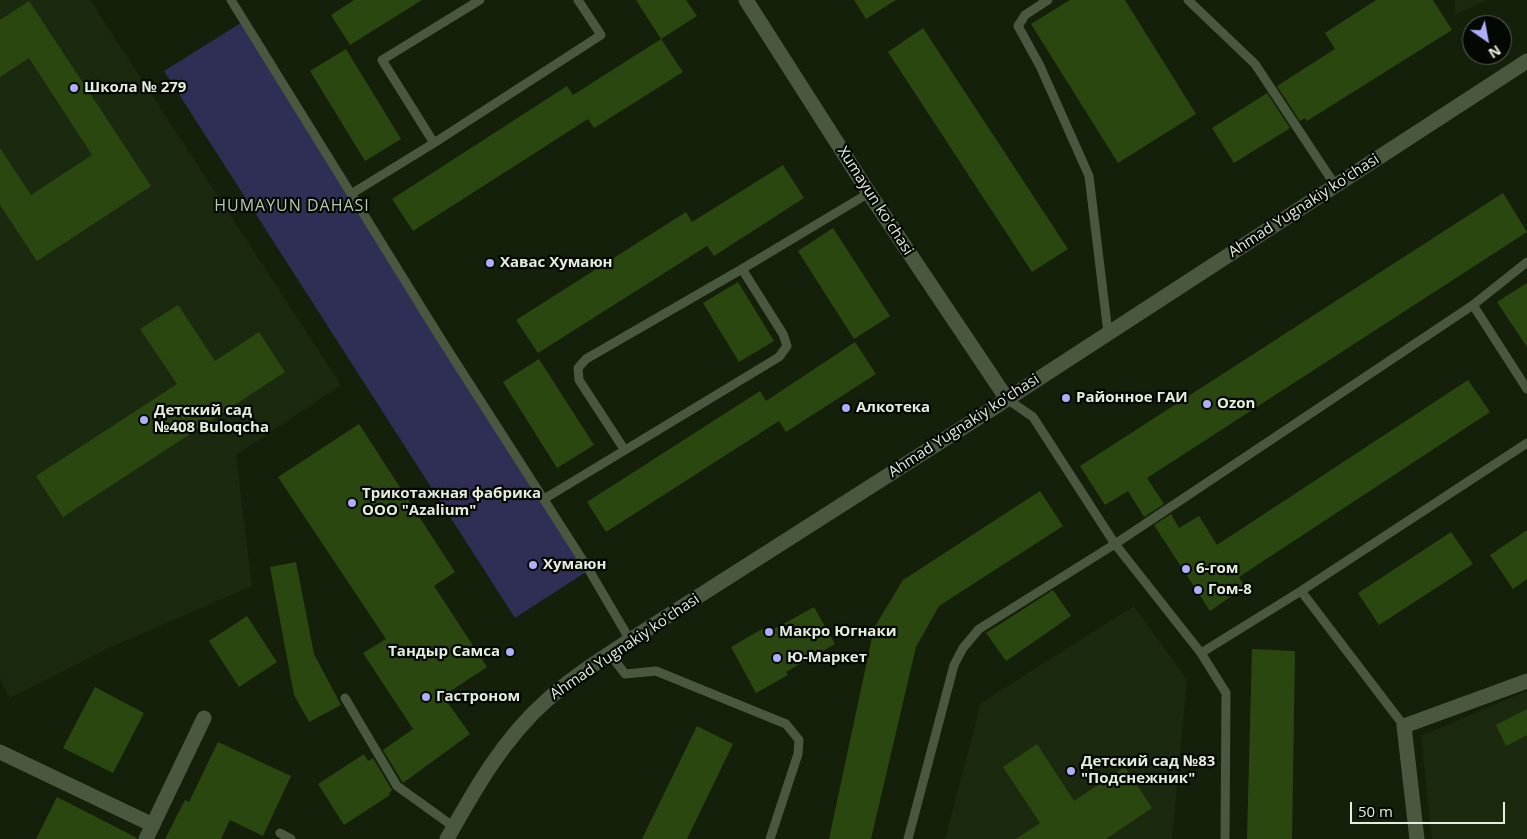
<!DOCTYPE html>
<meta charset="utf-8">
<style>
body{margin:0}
#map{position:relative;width:1527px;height:839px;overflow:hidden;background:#14200a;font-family:"Open Sans",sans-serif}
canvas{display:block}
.north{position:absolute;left:1462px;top:15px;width:50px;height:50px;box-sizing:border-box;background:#040802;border:1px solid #5e635a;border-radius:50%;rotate:147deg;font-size:14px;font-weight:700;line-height:20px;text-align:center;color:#e4ecde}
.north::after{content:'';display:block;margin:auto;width:18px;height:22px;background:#aeaefa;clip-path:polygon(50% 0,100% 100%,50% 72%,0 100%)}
.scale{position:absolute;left:1350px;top:802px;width:155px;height:22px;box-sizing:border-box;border:2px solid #e4ecde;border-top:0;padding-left:6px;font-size:15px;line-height:18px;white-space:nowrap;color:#e4ecde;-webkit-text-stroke:4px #040802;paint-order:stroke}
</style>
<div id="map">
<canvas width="1527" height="839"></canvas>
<div class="north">N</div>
<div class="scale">50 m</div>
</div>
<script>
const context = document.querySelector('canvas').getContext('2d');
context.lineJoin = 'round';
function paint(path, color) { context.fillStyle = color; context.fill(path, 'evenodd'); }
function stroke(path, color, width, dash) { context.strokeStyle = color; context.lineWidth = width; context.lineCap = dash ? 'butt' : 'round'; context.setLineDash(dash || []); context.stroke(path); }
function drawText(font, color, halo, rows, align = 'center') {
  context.font = font + ' "Open Sans",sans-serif'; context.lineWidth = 4.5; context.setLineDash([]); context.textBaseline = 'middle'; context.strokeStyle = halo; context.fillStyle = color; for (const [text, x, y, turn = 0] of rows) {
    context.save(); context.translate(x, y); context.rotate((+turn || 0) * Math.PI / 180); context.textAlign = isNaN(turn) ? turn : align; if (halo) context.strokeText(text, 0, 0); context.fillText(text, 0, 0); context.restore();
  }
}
const built = new Path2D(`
 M 0,0 L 90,0 L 341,385 L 236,455 L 252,586 L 109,648 L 10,698 L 0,678 Z
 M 1455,0 L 1487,0 L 1455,15 Z
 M 1134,606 L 1187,680 L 1172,839 L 945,839 L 981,703 Z
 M 1527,691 L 1527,839 L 1432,839 L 1421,736 Z`);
const green = new Path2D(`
 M 244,21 L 589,570 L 515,618 L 164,71 Z`);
const building = new Path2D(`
 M 354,0 L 422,0 L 350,45 L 331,15 Z
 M 636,0 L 686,0 L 697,16 L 661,39 Z
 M 854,0 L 896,0 L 866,19 Z
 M 1070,0 L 1125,0 L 1196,114 L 1118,163 L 1031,24 Z
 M 1376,0 L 1433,0 L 1452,30 L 1307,121 L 1305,118 L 1300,121 L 1277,86 L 1335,49 L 1325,33 Z
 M 29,1 L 151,186 L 37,261 L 0,205 L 0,148 L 31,195 L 92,155 L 29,58 L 0,77 L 0,20 Z
 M 923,28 L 1068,249 L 1032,272 L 888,52 Z
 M 661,39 L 683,72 L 594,128 L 588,119 L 413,231 L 392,199 L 567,86 L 573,95 Z
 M 346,49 L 401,139 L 365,161 L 310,71 Z
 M 1267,93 L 1290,128 L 1234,163 L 1212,128 Z
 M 783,165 L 804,198 L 714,256 L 707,246 L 538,353 L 516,320 L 686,212 L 692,222 Z
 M 1503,193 L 1527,232 L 1147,478 L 1164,504 L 1144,517 L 1128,491 L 1105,505 L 1080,466 Z
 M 833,228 L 890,316 L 854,339 L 798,251 Z
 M 738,282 L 774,341 L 739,362 L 703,303 Z
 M 1527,283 L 1527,347 L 1497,302 Z
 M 178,305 L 215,361 L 259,332 L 285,372 L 63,517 L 36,476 L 177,384 L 140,329 Z
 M 855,342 L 876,374 L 786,432 L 779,421 L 606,532 L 587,502 L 760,391 L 766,401 Z
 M 539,359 L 594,445 L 557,468 L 503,382 Z
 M 1468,380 L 1490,412 L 1239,577 L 1245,587 L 1210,611 L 1154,525 L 1171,514 L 1179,528 L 1199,516 L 1217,545 Z
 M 359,424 L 455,572 L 434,586 L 487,667 L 443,696 L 470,734 L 403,783 L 383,750 L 413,729 L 363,653 L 386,639 L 278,477 Z
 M 1040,491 L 1063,526 L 939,606 L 916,647 L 871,839 L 829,839 L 874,628 L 903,580 Z
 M 1527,530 L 1527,579 L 1513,589 L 1490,555 Z
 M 1451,532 L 1473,564 L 1379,625 L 1358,593 Z
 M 296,562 L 314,654 L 341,705 L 309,722 L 294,695 L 270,567 Z
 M 1053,590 L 1071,616 L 1006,661 L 986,633 Z
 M 814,607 L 835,644 L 786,672 L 788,675 L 756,693 L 731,647 L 762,629 L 765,634 Z
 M 247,616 L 277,662 L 239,687 L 209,641 Z
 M 1252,649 L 1295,651 L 1292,839 L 1247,839 Z
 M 95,687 L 144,713 L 113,773 L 63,748 Z
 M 1527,709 L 1527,735 L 1506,746 L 1496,725 Z
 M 697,726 L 733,744 L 687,839 L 642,839 Z
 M 218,742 L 291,776 L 263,836 L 230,820 L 221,839 L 165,839 L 185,800 L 189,802 Z
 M 1037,744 L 1074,801 L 1125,767 L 1152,808 L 1106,839 L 1016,839 L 1040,823 L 1003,767 Z
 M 364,754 L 368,761 L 373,758 L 392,790 L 389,793 L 390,795 L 344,825 L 318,784 Z
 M 57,797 L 137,838 L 137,839 L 36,839 Z`);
const service = new Path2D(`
 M 231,0 L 441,339 L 589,570 L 630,640
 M 1048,0 L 1025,15 L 1018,26 L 1040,66 L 1089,176 L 1108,333
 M 1188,0 L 1255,64 L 1335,185
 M 434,143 L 382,60 L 480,0
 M 351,194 L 434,143 L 601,35 L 578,0
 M 1473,305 L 1527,389
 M 1007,399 L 1033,417 L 1115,544 L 1201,653 L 1226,693 L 1225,839
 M 624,449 L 579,380 L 578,368 L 586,359 L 742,269 L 869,193
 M 544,499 L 779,357 L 787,346 L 783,334 L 742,269
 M 1301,591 L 1404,726
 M 1201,653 L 1301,591 L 1527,443
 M 610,654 L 625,674 L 656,671 L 786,724 L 799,740 L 798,754 L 770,839
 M 345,698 L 397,786 L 454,827
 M 280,833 L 291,839
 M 908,839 L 954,665 L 963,648 L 979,629 L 1115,544 L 1473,305 L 1527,262`);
const minor = new Path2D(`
 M 746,0 L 869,193 L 1007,399
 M 0,752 L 153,825
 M 146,839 L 204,718
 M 1417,839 L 1404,726 L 1527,681`);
const tertiary = new Path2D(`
 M 447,839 C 475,789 503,739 547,700 C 572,677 602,659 630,640 L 992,409 L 1527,61`);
const markers = [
 [74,88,5,"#aeaefa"],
 [490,263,5,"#aeaefa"],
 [1066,398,5,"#aeaefa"],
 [1207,404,5,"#aeaefa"],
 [846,408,5,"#aeaefa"],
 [144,420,5,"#aeaefa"],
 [352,503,5,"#aeaefa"],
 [533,565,5,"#aeaefa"],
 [1186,569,5,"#aeaefa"],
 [1198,590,5,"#aeaefa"],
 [769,632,5,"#aeaefa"],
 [510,652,5,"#aeaefa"],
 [777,658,5,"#aeaefa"],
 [426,697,5,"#aeaefa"],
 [1071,771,5,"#aeaefa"]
];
const poiNames = [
 ["Школа № 279",84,88],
 ["Хавас Хумаюн",500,263],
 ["Районное ГАИ",1076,398],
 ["Ozon",1217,404],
 ["Алкотека",856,408],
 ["Детский сад",154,411],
 ["№408 Buloqcha",154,428],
 ["Трикотажная фабрика",362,494],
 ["ООО \"Azalium\"",362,511],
 ["Хумаюн",543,565],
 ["6-гом",1196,569],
 ["Гом-8",1208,590],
 ["Макро Югнаки",779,632],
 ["Тандыр Самса",500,652,"right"],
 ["Ю-Маркет",787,658],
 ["Гастроном",436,697],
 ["Детский сад №83",1081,762],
 ["\"Подснежник\"",1081,779]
];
const streetNames = [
 ["Xumayun ko'chasi",875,201,57],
 ["Ahmad Yugnakiy ko'chasi",1304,206,-33],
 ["Ahmad Yugnakiy ko'chasi",964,426,-33],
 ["Ahmad Yugnakiy ko'chasi",625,647,-34]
];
const neighbourhoodNames = [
 ["HUMAYUN DAHASI",292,206]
];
paint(built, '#1b2a0e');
paint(green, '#2f2e54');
paint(building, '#2b4710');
stroke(service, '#4a5840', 9);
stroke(minor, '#4a5840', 15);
stroke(tertiary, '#4a5840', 15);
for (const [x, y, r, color] of markers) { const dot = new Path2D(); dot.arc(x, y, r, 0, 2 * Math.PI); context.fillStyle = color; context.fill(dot); stroke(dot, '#040802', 2); }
drawText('bold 15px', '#e4ecde', '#040802', poiNames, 'left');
drawText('15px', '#e4ecde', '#040802', streetNames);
context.letterSpacing = '1px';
drawText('16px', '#b7c8ac', '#040802', neighbourhoodNames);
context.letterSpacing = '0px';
</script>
